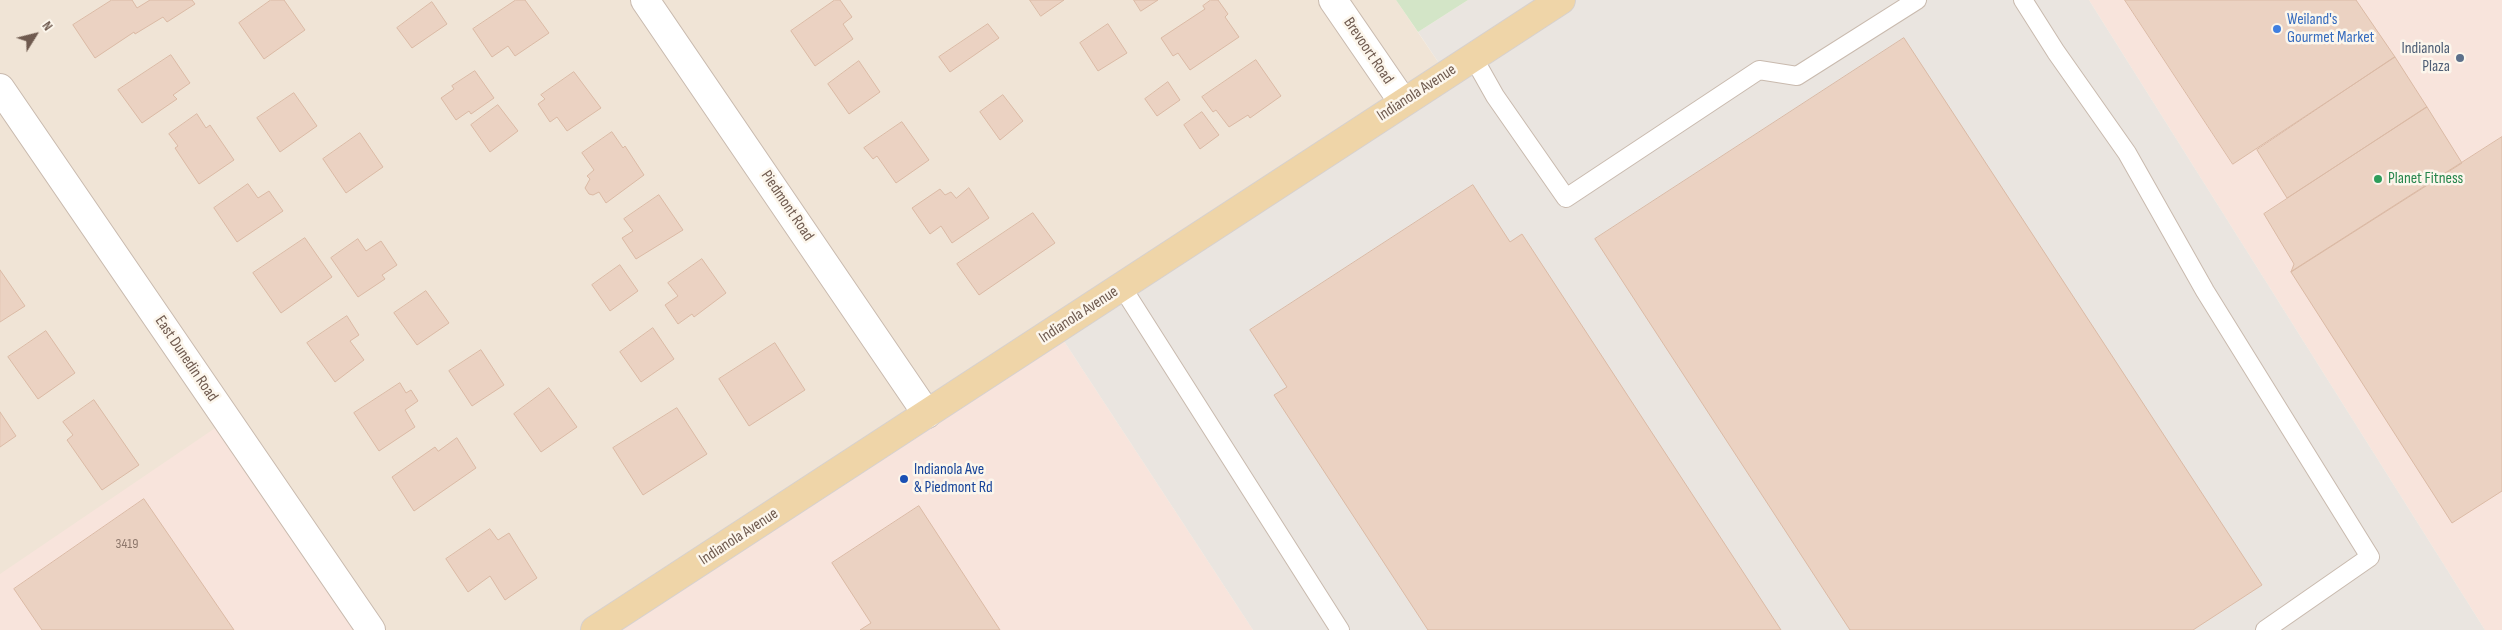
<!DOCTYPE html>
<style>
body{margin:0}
#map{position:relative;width:2502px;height:630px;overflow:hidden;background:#f9f2e7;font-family:"Sofia Sans Condensed",sans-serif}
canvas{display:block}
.north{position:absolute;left:10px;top:10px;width:50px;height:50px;-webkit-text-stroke:4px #fcf6ec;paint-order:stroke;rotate:54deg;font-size:14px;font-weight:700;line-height:20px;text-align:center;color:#6f5a4f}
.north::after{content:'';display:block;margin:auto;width:18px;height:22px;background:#6f5a4f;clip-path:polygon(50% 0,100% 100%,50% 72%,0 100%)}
</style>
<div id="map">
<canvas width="2502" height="630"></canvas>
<div class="north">N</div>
</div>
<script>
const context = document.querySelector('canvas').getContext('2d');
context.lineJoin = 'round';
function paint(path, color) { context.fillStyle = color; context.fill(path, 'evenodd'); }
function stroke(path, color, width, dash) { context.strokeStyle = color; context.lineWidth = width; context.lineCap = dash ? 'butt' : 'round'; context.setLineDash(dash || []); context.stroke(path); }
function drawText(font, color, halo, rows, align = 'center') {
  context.font = font + ' "Sofia Sans Condensed",sans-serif'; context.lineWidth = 5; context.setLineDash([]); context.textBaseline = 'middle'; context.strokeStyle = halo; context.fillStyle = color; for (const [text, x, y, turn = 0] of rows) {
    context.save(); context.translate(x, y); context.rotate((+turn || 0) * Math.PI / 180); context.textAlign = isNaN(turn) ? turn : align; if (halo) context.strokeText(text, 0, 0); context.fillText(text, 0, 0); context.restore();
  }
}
const residential = new Path2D(`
 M 0,0 L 1396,0 L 1449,78 L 598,630 L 374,630 L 0,574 Z`);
const commercial = new Path2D(`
 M 2089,0 L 2502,0 L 2502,630 L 2485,630 Z
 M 1058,332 L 1253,630 L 598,630 Z
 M 227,420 L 374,630 L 0,630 L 0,574 Z`);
const industrial = new Path2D(`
 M 1468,0 L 2089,0 L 2485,630 L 1253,630 L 1058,332 L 1449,78 L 1418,32 Z`);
const green = new Path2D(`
 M 1396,0 L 1468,0 L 1418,32 Z`);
const building = new Path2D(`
 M 112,0 L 132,0 L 137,8 L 150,0 L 192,0 L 195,4 L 167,22 L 163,17 L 135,34 L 134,32 L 95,58 L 73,25 Z
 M 271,0 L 284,0 L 305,30 L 264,59 L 239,23 Z
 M 516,0 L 525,0 L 549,33 L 515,56 L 508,46 L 492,57 L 473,29 Z
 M 835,0 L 840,0 L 852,17 L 843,24 L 853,39 L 815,66 L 791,31 Z
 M 1030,0 L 1064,0 L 1041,16 Z
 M 1134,0 L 1158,0 L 1141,11 Z
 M 1211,0 L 1218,0 L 1228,14 L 1225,17 L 1239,37 L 1190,70 L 1178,53 L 1173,56 L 1161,38 L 1205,9 L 1203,6 Z
 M 2125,0 L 2356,0 L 2395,57 L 2233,164 Z
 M 432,2 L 447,24 L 412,48 L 397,28 Z
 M 988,24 L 999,38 L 950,72 L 939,57 Z
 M 1108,24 L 1127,53 L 1098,71 L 1080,43 Z
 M 1904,38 L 2262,585 L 2193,630 L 1850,630 L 1595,239 Z
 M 171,55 L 190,83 L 173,95 L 177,99 L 142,123 L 118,90 Z
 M 2395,57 L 2427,107 L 2287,198 L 2257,150 Z
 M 1256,60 L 1281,96 L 1250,118 L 1248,115 L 1229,127 L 1216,110 L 1213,112 L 1202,97 Z
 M 859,61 L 880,92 L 849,114 L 828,84 Z
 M 475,71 L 494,98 L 471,114 L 469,111 L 456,120 L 441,98 L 454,89 L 452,86 Z
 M 574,72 L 601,108 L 567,131 L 557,117 L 550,122 L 538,104 L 545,99 L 541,95 Z
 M 1168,82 L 1180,100 L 1157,116 L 1145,99 Z
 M 294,93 L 317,126 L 280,152 L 257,118 Z
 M 1003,95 L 1023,121 L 1000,140 L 980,112 Z
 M 498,105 L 518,131 L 490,152 L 471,125 Z
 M 2427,107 L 2462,163 L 2291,272 L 2294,264 L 2264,214 Z
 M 1202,112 L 1219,135 L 1200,149 L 1184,125 Z
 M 197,114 L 206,128 L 210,125 L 234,160 L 199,184 L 175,148 L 178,146 L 169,134 Z
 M 902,122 L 929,160 L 896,183 L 877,156 L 873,159 L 864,148 Z
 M 612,132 L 623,148 L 625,146 L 644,175 L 606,203 L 599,192 L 593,195 L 589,194 L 585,188 L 590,179 L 587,176 L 594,170 L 582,153 Z
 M 360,133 L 383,167 L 346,193 L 323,159 Z
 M 2502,137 L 2502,491 L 2452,523 L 2291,272 Z
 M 248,184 L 258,198 L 269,191 L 283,211 L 237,242 L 214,208 Z
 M 1473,185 L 1510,242 L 1522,234 L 1781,630 L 1428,630 L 1274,395 L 1287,387 L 1250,330 Z
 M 969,188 L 989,218 L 952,243 L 941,226 L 930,234 L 912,208 L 940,189 L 945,195 L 951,192 L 956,198 Z
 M 659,195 L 683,230 L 636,259 L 622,238 L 633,231 L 624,219 Z
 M 1033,213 L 1055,243 L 979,295 L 957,264 Z
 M 305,238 L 332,277 L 281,313 L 253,273 Z
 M 358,239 L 366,251 L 381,241 L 397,265 L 382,275 L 385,279 L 358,297 L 331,258 Z
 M 702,259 L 726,293 L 694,317 L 692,314 L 678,324 L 665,305 L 678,296 L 668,283 Z
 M 620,265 L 638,291 L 610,311 L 592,285 Z
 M 0,270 L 25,306 L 0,322 Z
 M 426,291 L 449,323 L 417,345 L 394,313 Z
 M 347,316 L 359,335 L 350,341 L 364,360 L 335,382 L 307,343 Z
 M 653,328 L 674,359 L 641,382 L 620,352 Z
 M 46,331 L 75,373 L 38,399 L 8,357 Z
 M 775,343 L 805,390 L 749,426 L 719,379 Z
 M 481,350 L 504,385 L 472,406 L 449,371 Z
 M 400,383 L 406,393 L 411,390 L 418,401 L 405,410 L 415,427 L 379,451 L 354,413 Z
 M 549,388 L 577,427 L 541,452 L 514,414 Z
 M 94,400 L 139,465 L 102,490 L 67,440 L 73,435 L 63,422 Z
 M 677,408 L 707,454 L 643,495 L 613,448 Z
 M 0,412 L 16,436 L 0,447 Z
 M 457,438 L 476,468 L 414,511 L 392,477 L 435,447 L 438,451 Z
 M 144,499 L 234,630 L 42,630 L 14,589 Z
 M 919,506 L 1000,630 L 860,630 L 871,623 L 832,563 Z
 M 490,529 L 498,540 L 509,533 L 537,578 L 505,600 L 490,576 L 468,592 L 446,559 Z`);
const lane = new Path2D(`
 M 2023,0 L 2056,52 L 2127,153 L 2205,291 L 2370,557 L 2265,630
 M 1473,57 L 1495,96 L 1566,198 L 1759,70 L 1797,76 L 1917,0
 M 1122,287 L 1340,630`);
const street = new Path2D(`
 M 645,0 L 927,414
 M 1333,0 L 1403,102
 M 0,88 L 371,630`);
const primary = new Path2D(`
 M 595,630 L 1561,0`);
const markers = [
 [2277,29,5,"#3f7fe0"],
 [2460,58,5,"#5c6f8a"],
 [2378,179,5,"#2e9e5b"],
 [904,479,5,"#1a4fb4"]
];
const numberNames = [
 ["3419",127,544]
];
const shopNames = [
 ["Weiland's",2287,20],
 ["Gourmet Market",2287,38]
];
const serviceNames = [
 ["Indianola",2450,49],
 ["Plaza",2450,67]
];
const streetNames = [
 ["Brevoort Road",1368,51,56],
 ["Indianola Avenue",1417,93,-33],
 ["Piedmont Road",787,206,56],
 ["Indianola Avenue",1079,315,-33],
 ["East Dunedin Road",186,359,56],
 ["Indianola Avenue",739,537,-33]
];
const leisureNames = [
 ["Planet Fitness",2388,179]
];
const transitNames = [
 ["Indianola Ave",914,470],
 ["& Piedmont Rd",914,488]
];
paint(residential, '#f0e4d6');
paint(commercial, '#f8e4dc');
paint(industrial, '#eae5e0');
paint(green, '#d3e5c7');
paint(building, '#ebd2c2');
stroke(building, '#dbbaa5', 1);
stroke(lane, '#c9baae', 20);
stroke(street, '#c9baae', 30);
stroke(primary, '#d7d1ce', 30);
stroke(lane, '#fff', 18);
stroke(street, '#fff', 28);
stroke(primary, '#efd5a8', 28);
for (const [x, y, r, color] of markers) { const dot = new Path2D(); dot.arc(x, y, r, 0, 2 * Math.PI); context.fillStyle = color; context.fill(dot); stroke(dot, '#fcf6ec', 2); }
drawText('14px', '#8e786c', null, numberNames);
drawText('16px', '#366cbe', '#fcf6ec', shopNames, 'left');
drawText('16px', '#4e5e75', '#fcf6ec', serviceNames, 'right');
drawText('16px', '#6f5a4f', '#fcf6ec', streetNames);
drawText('16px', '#27864d', '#fcf6ec', leisureNames, 'left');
drawText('16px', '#164399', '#fcf6ec', transitNames, 'left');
</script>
